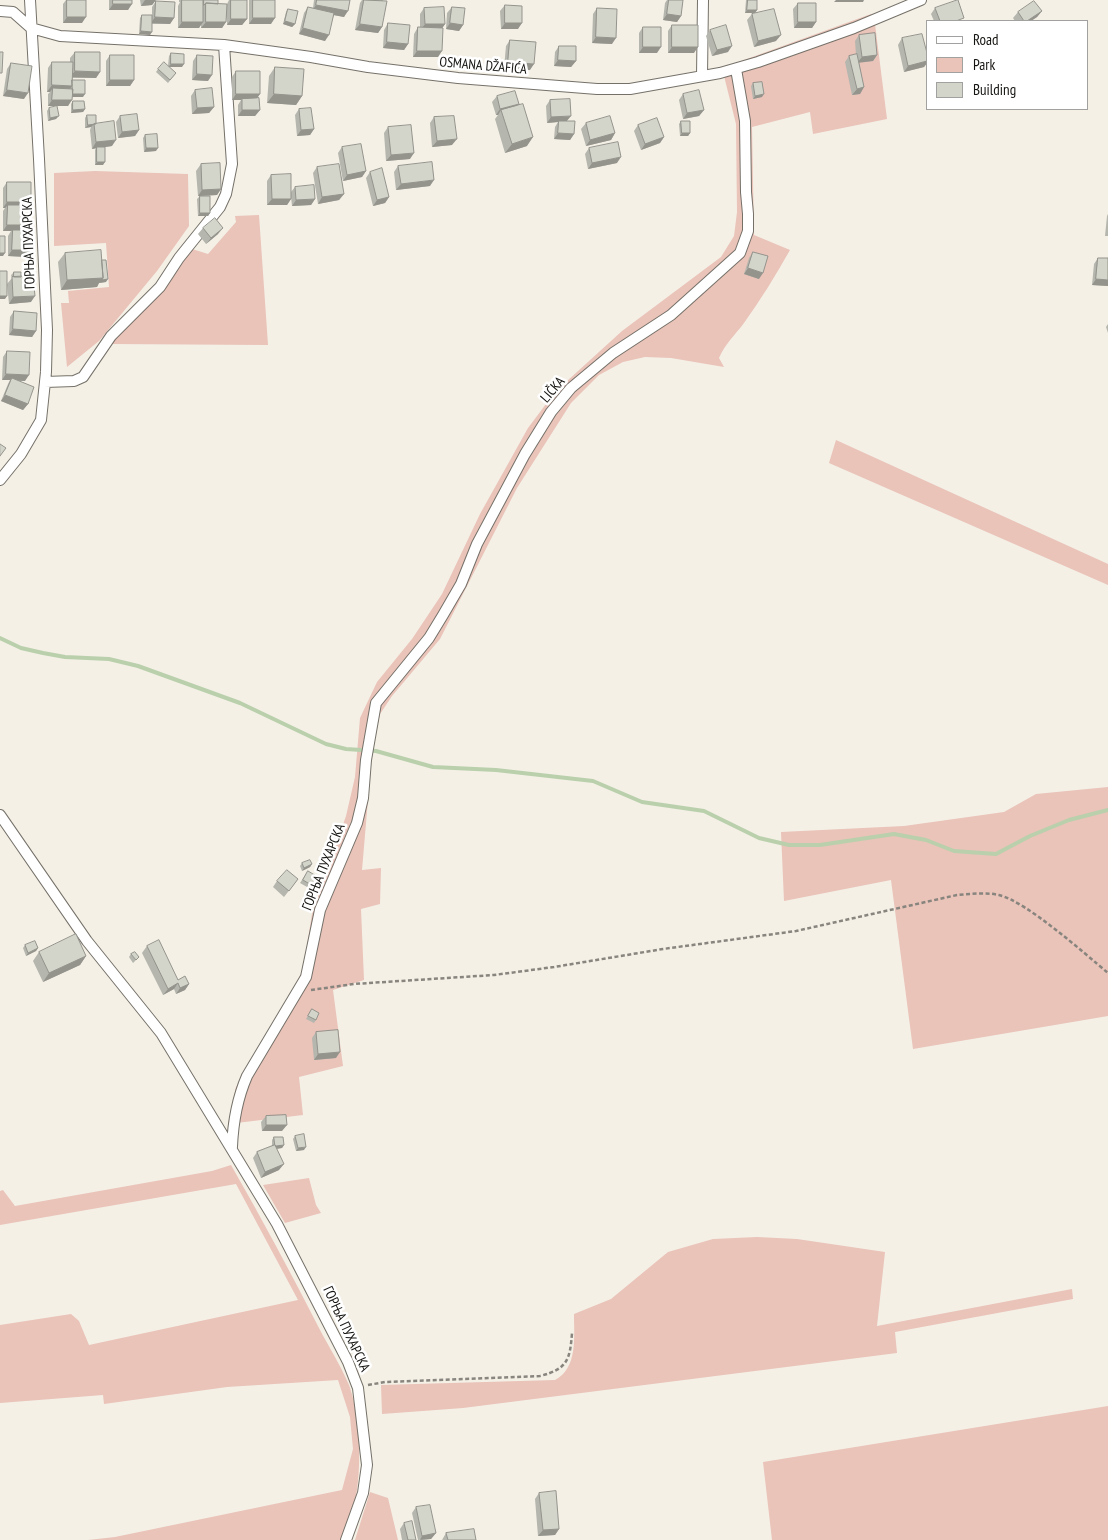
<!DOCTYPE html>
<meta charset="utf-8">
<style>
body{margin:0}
#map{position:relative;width:1108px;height:1540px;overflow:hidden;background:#f4f0e6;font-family:"PT Sans Narrow",sans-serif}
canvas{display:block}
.legend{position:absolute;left:926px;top:20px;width:162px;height:90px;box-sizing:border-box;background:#fff;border:1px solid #a1a1a0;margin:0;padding:6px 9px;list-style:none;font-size:15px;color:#151411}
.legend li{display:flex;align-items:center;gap:10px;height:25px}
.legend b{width:25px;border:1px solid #a1a1a0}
</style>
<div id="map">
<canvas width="1108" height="1540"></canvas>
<ul class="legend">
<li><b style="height:6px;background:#fff"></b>Road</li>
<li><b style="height:14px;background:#eac3b9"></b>Park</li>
<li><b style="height:14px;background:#d3d4ca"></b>Building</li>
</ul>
</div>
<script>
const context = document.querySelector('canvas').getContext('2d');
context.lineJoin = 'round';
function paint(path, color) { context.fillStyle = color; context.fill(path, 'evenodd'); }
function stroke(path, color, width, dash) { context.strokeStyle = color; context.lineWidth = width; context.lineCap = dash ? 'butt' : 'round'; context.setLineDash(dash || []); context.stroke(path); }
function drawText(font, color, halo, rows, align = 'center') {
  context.font = font + ' "PT Sans Narrow",sans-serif'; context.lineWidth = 5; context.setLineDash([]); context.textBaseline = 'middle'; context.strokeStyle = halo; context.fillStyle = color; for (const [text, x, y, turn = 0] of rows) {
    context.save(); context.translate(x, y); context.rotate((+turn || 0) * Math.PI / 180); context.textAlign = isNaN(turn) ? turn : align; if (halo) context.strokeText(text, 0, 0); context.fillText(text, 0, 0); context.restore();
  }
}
const green = new Path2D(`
 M 871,14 L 875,24 L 887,119 L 813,134 L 810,112 L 752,127 L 754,235 L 790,250 C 776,275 761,299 744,323 C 735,335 725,344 719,358 L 724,367 L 671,358 L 645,357 L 623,362 L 599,375 L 571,403 L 517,488 L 440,639 L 392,696 L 380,714 L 372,753 L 362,870 L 381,868 L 380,904 L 361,909 L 364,980 L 333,990 L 343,1066 L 299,1077 L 303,1115 L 228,1124 L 236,1087 L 252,1065 L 303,970 L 312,914 L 346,816 L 355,777 L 360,718 L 377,682 L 412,639 L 442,594 L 480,514 L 528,428 L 555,392 L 622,331 L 721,257 L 734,236 L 737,212 L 736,124 L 722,68 Z
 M 95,171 L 188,174 L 189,226 L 157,271 L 99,341 L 67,367 L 61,303 L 69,303 L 68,291 L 109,287 L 106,243 L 54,246 L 54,173 Z
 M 259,215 L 268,345 L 111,344 L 120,332 L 154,301 L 189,248 L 208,254 L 236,222 L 235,216 Z
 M 836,440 L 1108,564 L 1108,585 L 829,463 Z
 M 1108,787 L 1108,1016 L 913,1049 L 891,880 L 784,901 L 781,832 L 904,826 L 1004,812 L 1036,794 Z
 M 231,1165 C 262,1219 291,1273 319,1328 C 329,1347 341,1366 349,1385 C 363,1423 365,1506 340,1540 L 88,1540 L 115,1537 L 342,1490 L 353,1449 L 350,1417 L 338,1380 L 227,1387 L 104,1404 L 103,1395 L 0,1403 L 0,1325 L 71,1314 L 79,1321 L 89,1345 L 298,1300 L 236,1184 L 0,1225 L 0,1191 L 3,1190 L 15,1206 L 212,1171 Z
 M 309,1178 L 316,1205 L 321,1213 L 285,1223 L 263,1185 Z
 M 757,1237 L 797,1239 L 885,1252 L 877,1326 L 1072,1289 L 1073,1299 L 895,1332 L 897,1353 L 463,1408 L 382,1414 L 381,1385 L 555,1380 C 578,1368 574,1337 574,1314 L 611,1299 L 668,1252 L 713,1239 Z
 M 1108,1406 L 1108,1540 L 772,1540 L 763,1462 Z
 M 370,1492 L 388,1498 L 398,1540 L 355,1540 Z`);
const stream = new Path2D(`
 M 0,638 L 21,648 L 43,653 L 65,657 L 109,659 L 138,666 L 240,703 L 326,744 L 346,749 L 376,751 L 433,767 L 496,770 L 593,781 L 642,802 L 704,811 L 759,838 L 789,845 L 820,845 L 894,834 L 926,840 L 954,851 L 996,854 L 1030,836 L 1069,820 L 1108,810`);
const path = new Path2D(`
 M 311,990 L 354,984 L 494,975 L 554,967 L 663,949 L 796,931 L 957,895 C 971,894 986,892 999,895 C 1027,902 1084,953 1108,973
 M 368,1385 L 385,1382 L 540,1376 C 568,1369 570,1359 572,1333`);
const street = new Path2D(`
 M 0,11 L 13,12 L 31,28 L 60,36 L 224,45 L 311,57 L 368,67 L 458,78 L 597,89 L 630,89 L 720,73 L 758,62 L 854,28 L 921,0
 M 702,76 L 703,0
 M 45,382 L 74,381 L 83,377 L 111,336 L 160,287 L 179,258 L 220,207 L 226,194 L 232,164 L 224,45
 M 0,480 L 21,454 L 41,420 L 46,372 L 47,330 L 39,159 L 30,0
 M 0,815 L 87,941 L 161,1033 L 277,1224 L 348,1362 L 358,1388 L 367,1465 L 363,1493 L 346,1540
 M 232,1147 C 233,1122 237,1099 247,1076 L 306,977 L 320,910 L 357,823 L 363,798 L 366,760 L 376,703 L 429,638 L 443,615 L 461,584 L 477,544 L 525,454 L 551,412 L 571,388 L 613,353 L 671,315 L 740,253 L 748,231 L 748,214 L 746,192 L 745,121 L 736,69`);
const wall = new Path2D(`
 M 66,0 L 86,0 L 82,23 L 63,23 L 63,4 Z
 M 109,0 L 132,0 L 128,10 L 109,10 Z
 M 140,0 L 156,0 L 152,5 L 141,6 Z
 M 179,0 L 203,0 L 203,1 L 204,0 L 218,4 L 227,4 L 229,0 L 247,0 L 247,19 L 242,25 L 227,25 L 227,15 L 226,22 L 222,28 L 201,28 L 201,24 L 199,28 L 178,28 L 178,6 L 180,2 L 179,2 Z
 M 249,0 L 275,0 L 271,24 L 249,24 Z
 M 314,0 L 350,0 L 344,17 L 334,15 L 325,41 L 299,34 L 304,13 L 308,7 L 313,8 Z
 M 362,0 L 383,0 L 382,27 L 378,33 L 355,30 L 360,3 Z
 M 667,0 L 669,0 L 681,16 L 677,22 L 663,20 L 665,3 Z
 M 746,0 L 757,0 L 757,10 L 755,13 L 745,13 Z
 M 156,1 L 174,18 L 170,24 L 152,24 L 150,35 L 139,34 L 140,18 L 142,15 L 152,15 L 152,7 Z
 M 798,3 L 816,22 L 812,28 L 794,28 L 793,9 Z
 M 505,5 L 518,29 L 501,29 L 500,11 Z
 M 452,7 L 463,25 L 459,31 L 446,29 L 447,13 Z
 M 424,8 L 445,24 L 442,28 L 438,57 L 413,57 L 414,34 L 418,27 L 420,28 L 420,14 Z
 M 597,8 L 612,44 L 592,43 L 593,14 Z
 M 935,8 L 962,21 L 934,21 L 931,14 Z
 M 288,9 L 295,24 L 292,27 L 283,24 L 286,12 Z
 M 1042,11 L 1037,17 L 1031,21 L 1015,21 L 1013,18 L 1018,12 Z
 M 752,14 L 776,41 L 754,47 L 747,20 Z
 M 388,23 L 408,44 L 404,50 L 383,48 L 384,30 Z
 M 672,25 L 694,53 L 668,53 L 668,31 Z
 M 643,27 L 657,53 L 639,53 L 639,33 Z
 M 710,30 L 728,52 L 712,56 L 706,36 Z
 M 859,35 L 877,55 L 873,61 L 859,62 L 864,87 L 860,94 L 852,95 L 845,62 L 849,56 L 856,55 L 855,41 Z
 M 902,38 L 927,53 L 927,63 L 924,67 L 904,72 L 898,45 Z
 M 510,40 L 530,70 L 504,68 L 506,46 Z
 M 559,46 L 576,61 L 571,67 L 554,66 L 555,52 Z
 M 75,52 L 100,72 L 96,78 L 72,78 L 72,80 L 83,97 L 72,97 L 68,106 L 48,106 L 48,94 L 50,92 L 47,92 L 48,68 L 52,62 L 70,62 L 70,58 Z
 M 171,53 L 182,67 L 169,67 L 176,73 L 168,83 L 156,72 L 158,69 L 168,66 L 169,56 Z
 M 110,55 L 134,80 L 130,86 L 106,86 L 106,61 Z
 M 197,55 L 208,81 L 192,80 L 193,61 Z
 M 11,63 L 24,99 L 3,96 L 7,69 Z
 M 275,67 L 302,96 L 296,105 L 267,103 L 269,76 Z
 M 236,71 L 257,98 L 260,110 L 255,116 L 238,116 L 238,105 L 241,100 L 232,100 L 232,77 Z
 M 753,83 L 762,97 L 753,99 L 751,86 Z
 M 195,90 L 214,107 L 209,113 L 192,114 L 191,96 Z
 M 683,94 L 704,110 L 699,116 L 683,119 L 679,100 Z
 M 497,96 L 527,146 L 505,153 L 495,119 L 498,115 L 496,115 L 492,102 Z
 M 550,100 L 567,121 L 574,134 L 570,140 L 554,139 L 555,127 L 558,122 L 547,123 L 546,106 Z
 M 73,101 L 85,109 L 83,112 L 71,113 L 71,104 Z
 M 49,108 L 56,119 L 48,121 L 47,111 Z
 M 299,109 L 314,129 L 310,135 L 297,136 L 295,115 Z
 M 87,115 L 96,124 L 112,146 L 105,147 L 103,165 L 95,165 L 95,150 L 96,148 L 92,149 L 90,130 L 91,127 L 85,128 L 85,118 Z
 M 120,116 L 139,130 L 135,136 L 118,138 L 116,122 Z
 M 434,117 L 452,145 L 432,147 L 430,123 Z
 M 681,121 L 690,133 L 688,136 L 680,136 L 679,124 Z
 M 586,123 L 615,133 L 611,140 L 586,146 L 581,129 Z
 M 638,125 L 664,137 L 660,143 L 641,150 L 634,131 Z
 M 388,127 L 410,159 L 386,161 L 384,133 Z
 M 145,135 L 156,151 L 144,152 L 143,138 Z
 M 342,147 L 366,171 L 362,177 L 343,181 L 338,153 Z
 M 589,148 L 617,163 L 588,169 L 585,154 Z
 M 201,164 L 221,189 L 217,195 L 200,196 L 210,213 L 208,216 L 198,216 L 197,199 L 200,196 L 198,196 L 196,171 Z
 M 398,166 L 430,186 L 396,190 L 394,172 Z
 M 317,167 L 344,194 L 339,200 L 318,204 L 313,173 Z
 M 370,172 L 389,197 L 385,203 L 373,206 L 366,178 Z
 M 271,175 L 291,192 L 295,187 L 315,199 L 311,205 L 292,206 L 291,197 L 291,199 L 287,205 L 267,205 L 267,181 Z
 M 7,182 L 31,202 L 27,209 L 23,208 L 20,230 L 27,257 L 8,256 L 8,236 L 11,231 L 3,231 L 3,211 L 5,208 L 3,208 L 3,188 Z
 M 1108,214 L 1108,236 L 1105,236 L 1107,216 Z
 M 203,228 L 218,234 L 206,244 L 198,234 Z
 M 753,252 L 759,279 L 744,274 L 749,258 Z
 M 65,253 L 102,260 L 106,282 L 99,283 L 97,287 L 61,290 L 58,262 Z
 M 1098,258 L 1108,286 L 1092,285 L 1094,264 Z
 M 14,272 L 21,277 L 31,302 L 9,304 L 7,284 L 12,278 L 11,275 Z
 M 14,311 L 36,331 L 32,337 L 9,335 L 10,317 Z
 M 1108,324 L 1108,333 L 1106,327 Z
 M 7,351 L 25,381 L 19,381 L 28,404 L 23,410 L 1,401 L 8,384 L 10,380 L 2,380 L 3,357 Z
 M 302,863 L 312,864 L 310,867 L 302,871 L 300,866 Z
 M 308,871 L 318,889 L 316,892 L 300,883 Z
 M 298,879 L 284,897 L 273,887 L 277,881 Z
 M 25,945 L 38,948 L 36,951 L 26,956 L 23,948 Z
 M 147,946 L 178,980 L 189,984 L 185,990 L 176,994 L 174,989 L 163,995 L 142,953 Z
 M 39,952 L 86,956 L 80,965 L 43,982 L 33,961 Z
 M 131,954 L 136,960 L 133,963 L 129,957 Z
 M 312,1009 L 316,1020 L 314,1023 L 306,1019 Z
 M 316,1032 L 336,1058 L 314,1060 L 312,1038 Z
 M 266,1116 L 282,1131 L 262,1131 L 261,1122 Z
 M 295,1136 L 304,1150 L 296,1151 L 293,1139 Z
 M 274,1137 L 284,1145 L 282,1148 L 277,1149 L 279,1170 L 261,1178 L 253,1158 L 257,1152 L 272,1146 L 272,1140 Z
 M 539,1493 L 559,1529 L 555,1535 L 538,1536 L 535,1499 Z
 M 416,1507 L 436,1533 L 431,1539 L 418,1540 L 412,1513 Z
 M 404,1523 L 416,1540 L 402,1540 L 400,1529 Z
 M 446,1533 L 476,1540 L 442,1540 Z`);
const shadedWall = new Path2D(`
 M 145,0 L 156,0 L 152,5 L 141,6 Z
 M 836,0 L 864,0 L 863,2 L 834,2 Z
 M 113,4 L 132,4 L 128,10 L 109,10 Z
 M 316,5 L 348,11 L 344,17 L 312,11 Z
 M 747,10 L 757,10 L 755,13 L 745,13 Z
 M 1042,11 L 1037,17 L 1031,21 L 1027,21 Z
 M 667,14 L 681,16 L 677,22 L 663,20 Z
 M 67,17 L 86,17 L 82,23 L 63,23 Z
 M 155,17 L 174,18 L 170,24 L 151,23 Z
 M 253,18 L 275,18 L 271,24 L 249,24 Z
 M 231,19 L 247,19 L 242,25 L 227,25 Z
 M 285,21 L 295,24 L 292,27 L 283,24 Z
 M 182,22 L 203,22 L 199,28 L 178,28 Z
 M 206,22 L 226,22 L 222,28 L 201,28 Z
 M 798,22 L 816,22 L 812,28 L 794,28 Z
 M 450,23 L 463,25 L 459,31 L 446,29 Z
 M 505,23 L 522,23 L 518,29 L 501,29 Z
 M 360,24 L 382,27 L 378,33 L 355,30 Z
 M 425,24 L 445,24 L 441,30 L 420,31 Z
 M 303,28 L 329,35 L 325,41 L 299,34 Z
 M 141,31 L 152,32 L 150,35 L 139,34 Z
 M 781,35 L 776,41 L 754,47 L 758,41 Z
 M 596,37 L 616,38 L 612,44 L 592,43 Z
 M 387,42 L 408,44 L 404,50 L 383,48 Z
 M 732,46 L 728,52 L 712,56 L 717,50 Z
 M 643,47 L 661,47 L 657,53 L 639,53 Z
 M 672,47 L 698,47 L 694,53 L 668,53 Z
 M 417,51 L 442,51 L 438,57 L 413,57 Z
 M 877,55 L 873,61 L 857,63 L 862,57 Z
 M 558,60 L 576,61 L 571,67 L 554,66 Z
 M 927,61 L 927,63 L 924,67 L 904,72 L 908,66 Z
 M 508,62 L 534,64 L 530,70 L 504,68 Z
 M 171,64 L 184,64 L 182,67 L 168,67 Z
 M 75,71 L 100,72 L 96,78 L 70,77 Z
 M 197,74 L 212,75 L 208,81 L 192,80 Z
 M 110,80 L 134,80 L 130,86 L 106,86 Z
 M 52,85 L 72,86 L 68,92 L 53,88 L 50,92 L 47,92 Z
 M 864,87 L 860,94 L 852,95 L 857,89 Z
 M 7,90 L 28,93 L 24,99 L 3,96 Z
 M 73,94 L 85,94 L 83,97 L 71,97 Z
 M 236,94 L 260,94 L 256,100 L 242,99 L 241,100 L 232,100 Z
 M 274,94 L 302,96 L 296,105 L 267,103 Z
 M 764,94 L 762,97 L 753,99 L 755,96 Z
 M 52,100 L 72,100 L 68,106 L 48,106 Z
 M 519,104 L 514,110 L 501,110 L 498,115 L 496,115 L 500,109 Z
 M 214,107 L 209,113 L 192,114 L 197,108 Z
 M 85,109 L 83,112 L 71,113 L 73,110 Z
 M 242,110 L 260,110 L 255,116 L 238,116 Z
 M 704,110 L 699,116 L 683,119 L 687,113 Z
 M 59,116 L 56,119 L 48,121 L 50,118 Z
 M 571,116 L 566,122 L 559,121 L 558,122 L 547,123 L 551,117 Z
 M 94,124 L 91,127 L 85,128 L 88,125 Z
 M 314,129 L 310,135 L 297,136 L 301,130 Z
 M 139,130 L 135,136 L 118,138 L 122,132 Z
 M 558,133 L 574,134 L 570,140 L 554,139 Z
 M 615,133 L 611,140 L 586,146 L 590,140 Z
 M 682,133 L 690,133 L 688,136 L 680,136 Z
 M 533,137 L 527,146 L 505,153 L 512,144 Z
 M 664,137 L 660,143 L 641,150 L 645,144 Z
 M 457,139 L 452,145 L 432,147 L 437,141 Z
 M 116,140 L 112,146 L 92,149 L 96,142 Z
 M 146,148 L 158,148 L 156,151 L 144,152 Z
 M 414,153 L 410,159 L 386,161 L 391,155 Z
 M 621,157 L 617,163 L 588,169 L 592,163 Z
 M 97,162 L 105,162 L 103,165 L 95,165 Z
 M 366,171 L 362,177 L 343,181 L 347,175 Z
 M 434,180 L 430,186 L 396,190 L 401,184 Z
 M 221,189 L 217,195 L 198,196 L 202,190 Z
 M 344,194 L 339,200 L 318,204 L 322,197 Z
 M 389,197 L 385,203 L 373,206 L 377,200 Z
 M 272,199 L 291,199 L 287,205 L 267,205 Z
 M 315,199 L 311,205 L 292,206 L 296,200 Z
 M 7,202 L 31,202 L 27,209 L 7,208 L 8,205 L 5,208 L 3,208 Z
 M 200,213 L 210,213 L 208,216 L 198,216 Z
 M 7,225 L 23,225 L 19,231 L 13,230 L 11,231 L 3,231 Z
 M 223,228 L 218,234 L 206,244 L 211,238 Z
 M 12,250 L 31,250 L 27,257 L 8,256 Z
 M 0,253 L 5,253 L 3,256 L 0,256 Z
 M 748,268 L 763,273 L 759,279 L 744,274 Z
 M 103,278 L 108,279 L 106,282 L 99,283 L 97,287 L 61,290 L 67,280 Z
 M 1096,279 L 1108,280 L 1108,286 L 1092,285 Z
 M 0,296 L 7,296 L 5,299 L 0,299 Z
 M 35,296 L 31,302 L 9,304 L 13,297 Z
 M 13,329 L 36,331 L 32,337 L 9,335 Z
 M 6,374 L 29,375 L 25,381 L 11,380 L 12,378 L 10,380 L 2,380 Z
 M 5,395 L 28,404 L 23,410 L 1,401 Z
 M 312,864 L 310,867 L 302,871 L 304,868 Z
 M 38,948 L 36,951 L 26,956 L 28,953 Z
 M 86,956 L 80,965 L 43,982 L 49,973 Z
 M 178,983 L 174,989 L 163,995 L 168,989 Z
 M 189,984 L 185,990 L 176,994 L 180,988 Z
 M 340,1052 L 336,1058 L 314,1060 L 318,1054 Z
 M 266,1125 L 287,1125 L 282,1131 L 262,1131 Z
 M 284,1145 L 282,1148 L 273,1149 L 275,1146 Z
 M 306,1147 L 304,1150 L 296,1151 L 298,1148 Z
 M 284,1164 L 279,1170 L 261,1178 L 265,1172 Z
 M 559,1529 L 555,1535 L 538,1536 L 543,1530 Z
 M 436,1533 L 431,1539 L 420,1540 L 422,1536 Z`);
const building = new Path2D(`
 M 67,0 L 86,0 L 86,17 L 67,17 Z
 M 113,0 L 132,0 L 132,4 L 113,4 Z
 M 182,0 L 203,0 L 203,22 L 182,22 Z
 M 204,0 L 218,0 L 218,4 L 206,3 L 204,5 Z
 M 231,0 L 247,0 L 247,19 L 231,19 Z
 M 253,0 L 275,0 L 275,18 L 253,18 Z
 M 317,0 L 350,0 L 348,11 L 316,5 Z
 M 364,0 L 387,1 L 382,27 L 360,24 Z
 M 669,0 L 683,0 L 681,16 L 667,14 Z
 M 748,0 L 757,0 L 757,10 L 747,10 Z
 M 958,0 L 964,18 L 956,21 L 940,21 L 935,8 Z
 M 156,1 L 175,2 L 174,18 L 155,17 Z
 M 1034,1 L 1042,11 L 1027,21 L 1024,21 L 1018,12 Z
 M 206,3 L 227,4 L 226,22 L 206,22 Z
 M 798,3 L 816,3 L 816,22 L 798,22 Z
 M 505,5 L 522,6 L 522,23 L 505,23 Z
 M 308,7 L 334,13 L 329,35 L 303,28 Z
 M 444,7 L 445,24 L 425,24 L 424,8 Z
 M 452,7 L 465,8 L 463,25 L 450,23 Z
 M 597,8 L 617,9 L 616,38 L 596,37 Z
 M 288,9 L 298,11 L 295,24 L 285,21 Z
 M 774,9 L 781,35 L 758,41 L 752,14 Z
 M 142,15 L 152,15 L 152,32 L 141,31 Z
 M 388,23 L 410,25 L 408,44 L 387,42 Z
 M 672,25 L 698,25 L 698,47 L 672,47 Z
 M 726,25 L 732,46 L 717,50 L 710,30 Z
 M 418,27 L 443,28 L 442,51 L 417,51 Z
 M 643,27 L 661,27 L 661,47 L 643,47 Z
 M 875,33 L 877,55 L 862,57 L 859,35 Z
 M 922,34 L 927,53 L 927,61 L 908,66 L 902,38 Z
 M 510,40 L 536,42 L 534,64 L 508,62 Z
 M 559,46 L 576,46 L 576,61 L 558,60 Z
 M 0,52 L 3,52 L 2,73 L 0,73 Z
 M 75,52 L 100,52 L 100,72 L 75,71 Z
 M 171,53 L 184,54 L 184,64 L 171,64 Z
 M 857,54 L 864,87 L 857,89 L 849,56 Z
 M 110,55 L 134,55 L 134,80 L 110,80 Z
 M 197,55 L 213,56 L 212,75 L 197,74 Z
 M 52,62 L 73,62 L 72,86 L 52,85 Z
 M 164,62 L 176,73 L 170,80 L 158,69 Z
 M 11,63 L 32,66 L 28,93 L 7,90 Z
 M 275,67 L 304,69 L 302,96 L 274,94 Z
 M 236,71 L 260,71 L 260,94 L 236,94 Z
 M 72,80 L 85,80 L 85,94 L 73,94 Z
 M 762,82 L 764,94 L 755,96 L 753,83 Z
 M 53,88 L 73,89 L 72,100 L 52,100 Z
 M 212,88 L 214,107 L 197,108 L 195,90 Z
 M 699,90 L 704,110 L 687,113 L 683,94 Z
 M 515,91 L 519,104 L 500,109 L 497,96 Z
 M 259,98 L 260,110 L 242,110 L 242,99 Z
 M 570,99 L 571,116 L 551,117 L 550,100 Z
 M 73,101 L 84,101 L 85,109 L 73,110 Z
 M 523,104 L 533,137 L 512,144 L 501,110 Z
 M 57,106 L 59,116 L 50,118 L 49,108 Z
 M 311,108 L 314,129 L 301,130 L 299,109 Z
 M 137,114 L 139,130 L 122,132 L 120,116 Z
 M 87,115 L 96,115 L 96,124 L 88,125 Z
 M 454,116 L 457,139 L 437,141 L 434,117 Z
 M 610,116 L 615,133 L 590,140 L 586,123 Z
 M 657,118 L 664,137 L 645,144 L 638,125 Z
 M 114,121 L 116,140 L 96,142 L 94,124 Z
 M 559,121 L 575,121 L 574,134 L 558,133 Z
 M 681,121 L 690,121 L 690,133 L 682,133 Z
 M 411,125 L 414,153 L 391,155 L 388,127 Z
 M 157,134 L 158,148 L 146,148 L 145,135 Z
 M 618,142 L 621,157 L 592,163 L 589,148 Z
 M 361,144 L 366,171 L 347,175 L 342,147 Z
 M 97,147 L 105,147 L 105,162 L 97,162 Z
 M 432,162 L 434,180 L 401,184 L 398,166 Z
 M 220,163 L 221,189 L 202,190 L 201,164 Z
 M 339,164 L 344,194 L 322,197 L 317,167 Z
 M 382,168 L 389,197 L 377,200 L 370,172 Z
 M 291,174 L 291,199 L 272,199 L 271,175 Z
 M 7,182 L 31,182 L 31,202 L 7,202 Z
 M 314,185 L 315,199 L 296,200 L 295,187 Z
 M 200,196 L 210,196 L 210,213 L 200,213 Z
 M 8,205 L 23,205 L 23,225 L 7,225 Z
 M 215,218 L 223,228 L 211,238 L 203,228 Z
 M 13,230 L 31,230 L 31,250 L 12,250 Z
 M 0,236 L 5,236 L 5,253 L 0,253 Z
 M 101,250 L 103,278 L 67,280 L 65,253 Z
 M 753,252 L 768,256 L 763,273 L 748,268 Z
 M 1098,258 L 1108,258 L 1108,280 L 1096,279 Z
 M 102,260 L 106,260 L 108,279 L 102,280 L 103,278 Z
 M 0,271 L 7,271 L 7,296 L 0,296 Z
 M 14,272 L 21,272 L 21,277 L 14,277 Z
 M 33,276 L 35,296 L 13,297 L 12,277 Z
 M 14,311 L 37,313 L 36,331 L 13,329 Z
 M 7,351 L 30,352 L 29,375 L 6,374 Z
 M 12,378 L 34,387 L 28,404 L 5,395 Z
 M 0,444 L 6,448 L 0,456 Z
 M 310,860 L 312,864 L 304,868 L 302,863 Z
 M 287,870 L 298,879 L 289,891 L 277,881 Z
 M 308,871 L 323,880 L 318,889 L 303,880 Z
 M 76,934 L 86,956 L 49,973 L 39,952 Z
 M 159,940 L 178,980 L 185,976 L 189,984 L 180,988 L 178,983 L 168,989 L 147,946 Z
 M 35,941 L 38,948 L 28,953 L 25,945 Z
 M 135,952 L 139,957 L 136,960 L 131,954 Z
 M 312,1009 L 319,1013 L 316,1020 L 308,1016 Z
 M 338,1030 L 340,1052 L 318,1054 L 316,1032 Z
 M 286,1115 L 287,1125 L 266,1125 L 266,1116 Z
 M 304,1134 L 306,1147 L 298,1148 L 295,1136 Z
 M 274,1137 L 283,1137 L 284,1145 L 276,1146 L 275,1145 Z
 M 275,1145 L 284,1164 L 265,1172 L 257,1152 Z
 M 556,1491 L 559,1529 L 543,1530 L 539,1493 Z
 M 430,1505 L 436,1533 L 422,1536 L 416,1507 Z
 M 412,1521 L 416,1540 L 408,1540 L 404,1523 Z
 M 474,1529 L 476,1540 L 448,1540 L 446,1533 Z`);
const streetNames = [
 ["OSMANA DŽAFIĆA",483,66,5],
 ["ГОРЊА ПУХАРСКА",29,243,-92],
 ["LIČKA",553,390,-49],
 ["ГОРЊА ПУХАРСКА",324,867,-68],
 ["ГОРЊА ПУХАРСКА",346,1329,65]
];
paint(green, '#eac3b9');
stroke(stream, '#bad0ac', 4);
stroke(street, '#757169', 12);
stroke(path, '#88857f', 2.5, [4, 2.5]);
stroke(street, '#fff', 10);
paint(wall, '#b5b6ae');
paint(shadedWall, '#94948d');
paint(building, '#d3d4ca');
stroke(building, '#94948d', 1);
drawText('14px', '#151411', '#fff', streetNames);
</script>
